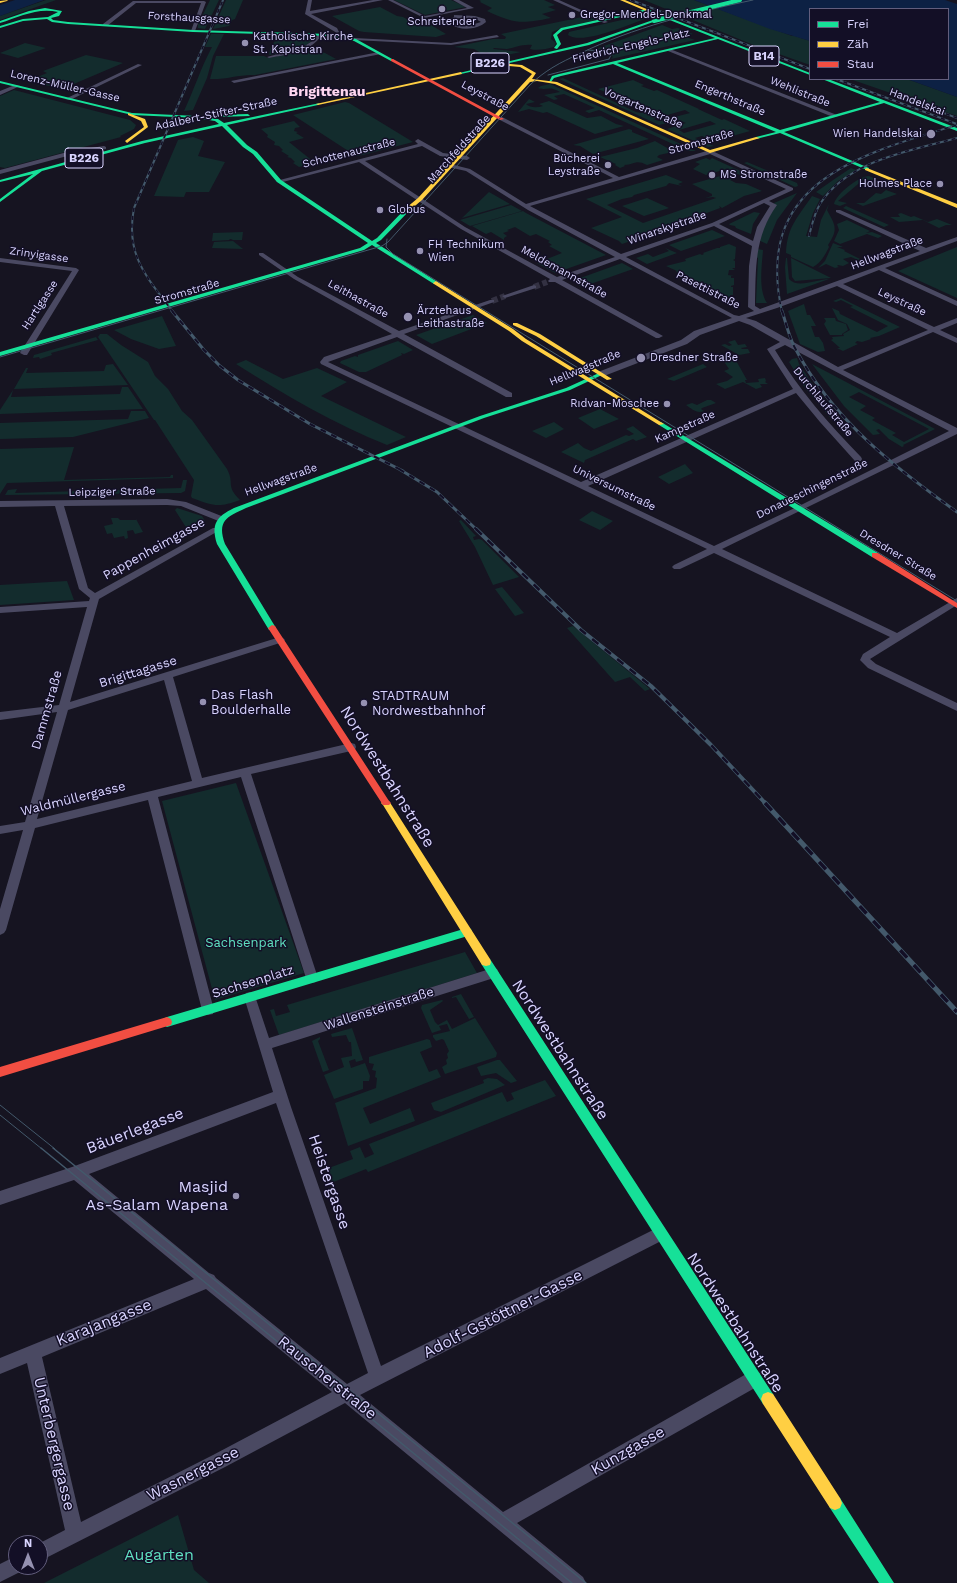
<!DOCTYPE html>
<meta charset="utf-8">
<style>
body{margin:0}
#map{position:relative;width:957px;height:1583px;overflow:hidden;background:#161421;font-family:"Work Sans",sans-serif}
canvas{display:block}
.legend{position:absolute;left:809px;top:8px;width:140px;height:72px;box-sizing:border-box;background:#130f26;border:1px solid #625e7d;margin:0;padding:5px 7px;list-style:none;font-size:12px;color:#d9d4ff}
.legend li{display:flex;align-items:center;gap:8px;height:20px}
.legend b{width:20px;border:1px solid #625e7d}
.north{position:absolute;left:8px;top:1535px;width:40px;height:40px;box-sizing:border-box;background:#130f26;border:1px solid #625e7d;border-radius:50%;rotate:0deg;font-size:11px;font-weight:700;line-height:16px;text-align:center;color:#d9d4ff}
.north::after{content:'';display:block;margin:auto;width:14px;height:18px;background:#9591b1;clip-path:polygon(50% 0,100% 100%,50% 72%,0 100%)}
</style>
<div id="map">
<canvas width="957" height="1583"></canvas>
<ul class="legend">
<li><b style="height:5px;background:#16e098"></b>Frei</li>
<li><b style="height:5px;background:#ffcf43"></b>Zäh</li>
<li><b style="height:5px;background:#f24e42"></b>Stau</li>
</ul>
<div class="north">N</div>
</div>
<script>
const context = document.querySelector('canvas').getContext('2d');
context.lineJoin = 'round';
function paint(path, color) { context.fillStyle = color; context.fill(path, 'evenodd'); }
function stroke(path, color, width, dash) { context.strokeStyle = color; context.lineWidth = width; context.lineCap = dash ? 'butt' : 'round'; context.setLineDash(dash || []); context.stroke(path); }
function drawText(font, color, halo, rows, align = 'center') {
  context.font = font + ' "Work Sans",sans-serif'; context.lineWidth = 3; context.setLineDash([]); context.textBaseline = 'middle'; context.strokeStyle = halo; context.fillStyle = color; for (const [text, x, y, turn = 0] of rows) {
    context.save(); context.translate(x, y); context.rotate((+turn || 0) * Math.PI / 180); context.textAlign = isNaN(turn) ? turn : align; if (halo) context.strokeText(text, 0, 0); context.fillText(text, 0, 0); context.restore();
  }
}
const green = new Path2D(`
 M 46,0 L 56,0 L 0,20 L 0,16 Z
 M 210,0 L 219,0 L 205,29 L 198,28 L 198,25 Z
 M 226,0 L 243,0 L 235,19 L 232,20 L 229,26 L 213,29 Z
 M 394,0 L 451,0 L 466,7 L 425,15 Z
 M 479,0 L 544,0 L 555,5 L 548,7 L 556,10 L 542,14 L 551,18 C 521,24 515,24 487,11 L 492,8 L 480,2 L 481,1 Z
 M 644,0 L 694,0 L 792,36 L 795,36 L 810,41 L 810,65 L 756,46 Z
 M 380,7 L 397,16 L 403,17 L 415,24 L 431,25 L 446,34 L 436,37 L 364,32 L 359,31 L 332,16 Z
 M 644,15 L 651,17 C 633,22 584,46 568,35 L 569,32 L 573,31 Z
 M 587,16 L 596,20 L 562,28 L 552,32 L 551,39 L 556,43 L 554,47 C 546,49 538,51 530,49 L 532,45 C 522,44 514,48 507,49 C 502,49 498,48 494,48 L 493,49 L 521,52 L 497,57 L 487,52 L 481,53 L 474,49 L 454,47 L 493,39 L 505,39 L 506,37 L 501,34 Z
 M 662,25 L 672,29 L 678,28 L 693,34 L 683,36 L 695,40 L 611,59 L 613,57 C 609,50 600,50 593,50 Z
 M 211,34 L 224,34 L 213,56 L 207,78 L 193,110 L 184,111 C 194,90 201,67 212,47 L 205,47 Z
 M 280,35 L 315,37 C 305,51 285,52 269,55 L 271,46 Z
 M 25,43 L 46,48 L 18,58 L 0,53 Z
 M 307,49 L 325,53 L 336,59 L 255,75 C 240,74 225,80 210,79 L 216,56 L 264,56 L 268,58 L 305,51 Z
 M 86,55 L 123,63 L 62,89 L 28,81 L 47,73 L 43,71 Z
 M 563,78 L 636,112 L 641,113 L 650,111 C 634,101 615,97 598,89 L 633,80 L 644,85 L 641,86 L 654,91 L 657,90 L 699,109 L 698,109 L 722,120 L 724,119 L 750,131 L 715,141 L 702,136 L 695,138 L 714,146 L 708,147 L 667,129 L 686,123 L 679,120 L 659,125 L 559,79 ZM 685,110 L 690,113 L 659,121 L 653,119 ZM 710,121 L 716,124 L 684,133 L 679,130 Z
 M 850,79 L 907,79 L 957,97 L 957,116 Z
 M 550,84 L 696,151 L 688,151 L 599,110 L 589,113 L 585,111 L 595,108 L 564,94 L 554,96 L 558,99 L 554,100 L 544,95 L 560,92 C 548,85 547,91 538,88 L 541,86 Z
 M 14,90 L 130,120 L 136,125 L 134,129 L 120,136 L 121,137 L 5,168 L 0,167 L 0,96 Z
 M 529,99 L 535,102 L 526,104 C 530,108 537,108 543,106 L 539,104 L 549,101 L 587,118 L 601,116 L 616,124 L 624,126 L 595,134 L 547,112 L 543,113 L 529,109 L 518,112 Z
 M 345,102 L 349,103 L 413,142 L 363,155 L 356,156 L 293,115 Z
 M 294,121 L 300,127 L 295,128 L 294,131 L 298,132 L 296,133 L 304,138 L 289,142 L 315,163 L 299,167 L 293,163 L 295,162 L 291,158 L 287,157 L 289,156 L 281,151 L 283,150 L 279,146 L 274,145 L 275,142 L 267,137 L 268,135 L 261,129 Z
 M 629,129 L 632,130 L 632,132 L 649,139 L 593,154 L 580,146 L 573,145 Z
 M 193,137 L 204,141 L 198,156 L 225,162 L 209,192 L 186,192 L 184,197 L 154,196 L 178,140 Z
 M 655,141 L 669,149 L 677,151 L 659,155 L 657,157 L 663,160 L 647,165 C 635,159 635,165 624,165 L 625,166 L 620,168 L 615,165 L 616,164 L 600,157 L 637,148 Z
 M 706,158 L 710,160 L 712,158 L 745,173 L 740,175 L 726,169 L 706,175 L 693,169 L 700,164 L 695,162 Z
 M 747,162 L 797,183 L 798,186 L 795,187 L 744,163 Z
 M 851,168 L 856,170 L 838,181 L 823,196 L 816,192 L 836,178 Z
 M 666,175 L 683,182 L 678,184 L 682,186 L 669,183 L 666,186 L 634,195 L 632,197 L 622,199 L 607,205 L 643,223 L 716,198 L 713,197 L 705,198 L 712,196 L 712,194 L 692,184 L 724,175 L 732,179 L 730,180 L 736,183 L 746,184 L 762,191 L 744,196 L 722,208 L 719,206 L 720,208 L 675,225 L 672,224 L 674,226 L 622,244 L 619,241 L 591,228 L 622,217 L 586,199 Z
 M 869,176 L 876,179 L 874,181 L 864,179 L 838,201 L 847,203 L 840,206 L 834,204 C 836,194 859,176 869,176 Z
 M 886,190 L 897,194 L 863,206 L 856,203 L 864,203 L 876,193 L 881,194 Z
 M 489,192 L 510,204 L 462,218 Z
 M 797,193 L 777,220 L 767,244 L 758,240 L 775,205 L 774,203 Z
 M 812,196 L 820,199 L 813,213 L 806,236 L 817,237 L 821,220 L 829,204 L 827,210 C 835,225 839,229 828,245 L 829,247 C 825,255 821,263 813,267 L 791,257 L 791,255 L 786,253 C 787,226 799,216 812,196 Z
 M 647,198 L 669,208 L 644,216 L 622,206 Z
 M 511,205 L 522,211 L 470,226 L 460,220 Z
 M 846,206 L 889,225 L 884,227 L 843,208 Z
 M 523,211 L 526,213 L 606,255 L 555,273 L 537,263 L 562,253 L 549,246 L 552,245 L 548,242 L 550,241 L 536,234 L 530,236 L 515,227 L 507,230 L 509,231 L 503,233 L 507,236 L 504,238 L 504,240 L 491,232 L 486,234 L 472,226 Z
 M 754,212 L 760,213 L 753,224 L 751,234 L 736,228 L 735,226 L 730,225 L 729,224 Z
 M 901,213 L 911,217 L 914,216 L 928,222 L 937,219 L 952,225 L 946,225 L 939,228 L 923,220 L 899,222 L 890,217 L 900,217 L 898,214 Z
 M 847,220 L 870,231 L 866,233 L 872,232 L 882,236 L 878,238 L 867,234 L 840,244 L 834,241 L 839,230 L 837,224 Z
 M 712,230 L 725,236 L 681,251 L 669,245 Z
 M 243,232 L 242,240 L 233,240 L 231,239 L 229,239 L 230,240 L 212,241 L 213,233 Z
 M 233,241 L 243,249 L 212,248 L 214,242 Z
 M 833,243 L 843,247 L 837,247 L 845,250 L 844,251 L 860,259 L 858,260 L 851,257 L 843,259 L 849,263 L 843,266 L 838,265 L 837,266 L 839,267 L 835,268 L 826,264 L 818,268 L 825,261 Z
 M 729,244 L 736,247 L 735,259 L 733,260 L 735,261 L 735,268 L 732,268 L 735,270 L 729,270 L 728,275 L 734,276 L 731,276 L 731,278 L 734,278 L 734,285 L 731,286 L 731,287 L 733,287 L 733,295 L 730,295 L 730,296 L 733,297 L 731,300 L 720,294 L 721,293 L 705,286 L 705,285 L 691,279 L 691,278 L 676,272 L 677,271 L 666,266 L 686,261 L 685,259 L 700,254 L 702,255 L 704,254 L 703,253 L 717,248 L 720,248 L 720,247 Z
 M 957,247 L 957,298 L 898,271 Z
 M 665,248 L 677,253 L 647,264 L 636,258 L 648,254 L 653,257 L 669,251 Z
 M 757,249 L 763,250 C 762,265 758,290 767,303 L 756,303 L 758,258 L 756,257 Z
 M 786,258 L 787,258 L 789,279 C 797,289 818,279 829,279 L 787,294 L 785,267 Z
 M 791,258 L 831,278 L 795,281 L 792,277 Z
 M 622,263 L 633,269 L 582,287 L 572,281 Z
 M 841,298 L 847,301 L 900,327 L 879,336 L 870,338 L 871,339 L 862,342 L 857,341 L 855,343 L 858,344 L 843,351 L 837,348 L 840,348 L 839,347 L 831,340 L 833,339 L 832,337 L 844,336 L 843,334 L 850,330 L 847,324 L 838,320 L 832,308 L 839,311 L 840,314 L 877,332 L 888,326 L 850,307 L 853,306 L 841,300 L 836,302 L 833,301 Z
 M 804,304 L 807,315 L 810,315 L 816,326 L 811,326 L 815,337 L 819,337 L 823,343 L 825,351 L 818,352 L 800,344 L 788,311 Z
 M 473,315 L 487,323 L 432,344 L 416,335 Z
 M 162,316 L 176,346 L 159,349 L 131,339 L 114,330 Z
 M 824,318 L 835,318 L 836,321 L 846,324 L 848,330 L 842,334 L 842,335 L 830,335 L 824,324 L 826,321 Z
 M 100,334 L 107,334 L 121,345 L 148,362 L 155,376 L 168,389 L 182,411 L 192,420 L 227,469 C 235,484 225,485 240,500 C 218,508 214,506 192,498 L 191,496 L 194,480 L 155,420 L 154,420 L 98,337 Z
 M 96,337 L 98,340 L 51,353 L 52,355 L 40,359 L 39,357 L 33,358 L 34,355 Z
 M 735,340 L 738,345 L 745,344 L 747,347 L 741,348 L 742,349 L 748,349 L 750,353 L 739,355 L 721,345 L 725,344 L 729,346 L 732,345 L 728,342 Z
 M 398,341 L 413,350 L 404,354 L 401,353 L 402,355 L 366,372 L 359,372 L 340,363 L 341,361 L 355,356 L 358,357 L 358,355 Z
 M 734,357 L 747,380 L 745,380 L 746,383 L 759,382 L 758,379 L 765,378 L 766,381 L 765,382 L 768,384 L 760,384 L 762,387 L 756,389 L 743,382 L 725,389 L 716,384 L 727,381 L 733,377 L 724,371 L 729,369 L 723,360 Z
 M 797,358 L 799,364 L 814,386 L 842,420 L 834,422 L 805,388 L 789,362 L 792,359 Z
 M 246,360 L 283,379 L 317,368 L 347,382 L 321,396 L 406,437 L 387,445 C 334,424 285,395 236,364 Z
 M 113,364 L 128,385 L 14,389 L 26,368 L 28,368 L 26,373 L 104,371 L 106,365 Z
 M 703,364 L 707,367 L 674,381 L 667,379 Z
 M 812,364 L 920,421 L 935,429 L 903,445 L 904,446 L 902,447 L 889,439 L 879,429 L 876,430 L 880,434 L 873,435 L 844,406 ZM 859,392 L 929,429 L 904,442 L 892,435 L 896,433 L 872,420 L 875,418 L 860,410 L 866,406 L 849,397 Z
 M 122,387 L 128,387 L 143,409 L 0,414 L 0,410 L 13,390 L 11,397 L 120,394 Z
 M 707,400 L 711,400 L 716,403 L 702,408 L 701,409 L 704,411 C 697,414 692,409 686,405 L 692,403 L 697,405 Z
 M 600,409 L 619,419 L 594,429 L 578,418 Z
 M 131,411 L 145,411 L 149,418 L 73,437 L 0,439 L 0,423 L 128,419 Z
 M 554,422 L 564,429 L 546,438 L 532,431 Z
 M 633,426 L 647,437 L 636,441 L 633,439 L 585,460 L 584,463 L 561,452 L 578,443 L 584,448 L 591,451 L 626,435 L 629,436 L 634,434 L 626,429 Z
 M 74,447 L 64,480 L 170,477 L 171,475 L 173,475 L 173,478 L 7,483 L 0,494 L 0,449 Z
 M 685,464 L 693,473 L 669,484 L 658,477 Z
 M 183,480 L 187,480 L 185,491 L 181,493 L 5,495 L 8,490 L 17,489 L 15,493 L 181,488 Z
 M 177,508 L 202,516 L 205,521 L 189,532 L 175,510 Z
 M 592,511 L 613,521 L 600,530 L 579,520 Z
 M 111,518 L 118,518 L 120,520 L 136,520 L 136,519 L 143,532 L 135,534 L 133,530 L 127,531 L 128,538 L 125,539 L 124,536 L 114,538 L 112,533 L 107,534 L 104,526 L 113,524 Z
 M 461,520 L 476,536 L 473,537 L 474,540 L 479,539 L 482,540 L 519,577 L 493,585 L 475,547 L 459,521 Z
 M 67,581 L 74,600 L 0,605 L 0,585 Z
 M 502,587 L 524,613 L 515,616 L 495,589 Z
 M 573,626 L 650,689 L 645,691 L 630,677 L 615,682 L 567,628 Z
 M 236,783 L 304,973 L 215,1000 L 162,801 Z
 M 465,952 L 477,973 L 279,1035 L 270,1010 L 274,1009 L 276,1016 L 290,1012 L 287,1005 Z
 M 461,994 L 474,1017 L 469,1019 L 456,997 L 452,998 L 452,997 Z
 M 442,1000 L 443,1001 L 430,1010 L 435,1022 L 438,1025 L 447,1020 L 452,1029 L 475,1018 L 497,1053 L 496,1057 L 445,1074 L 442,1067 L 447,1064 L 446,1060 L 448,1058 L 447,1054 L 449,1051 L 444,1040 L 442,1039 L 436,1041 L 433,1037 L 433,1035 L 450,1031 L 447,1024 L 439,1026 L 441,1030 L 432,1033 L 421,1008 L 422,1005 Z
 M 352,1028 L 363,1060 L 356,1062 L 355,1059 L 349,1061 L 351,1068 L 365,1063 L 370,1076 L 369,1081 L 363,1081 L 363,1089 L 334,1099 L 324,1075 L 344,1067 L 341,1058 L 352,1056 L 351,1042 L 349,1042 L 346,1035 L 332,1037 L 331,1034 Z
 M 320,1037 L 320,1039 L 318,1041 L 329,1070 L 323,1072 L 312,1041 Z
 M 427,1039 L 430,1040 L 432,1047 L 420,1052 L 429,1072 L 437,1069 L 441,1077 L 363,1108 L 370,1124 L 410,1108 L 415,1121 L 348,1146 L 335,1103 L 376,1088 L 377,1078 L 375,1077 L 376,1071 L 372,1070 L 374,1064 L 369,1063 L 369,1057 Z
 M 497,1060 L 500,1060 L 517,1081 L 511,1083 L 496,1073 L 481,1076 L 477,1067 Z
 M 488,1078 L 497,1079 L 505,1085 L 441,1112 L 434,1110 L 431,1103 L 484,1083 L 483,1080 Z
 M 545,1080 L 556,1096 L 368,1172 L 366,1169 L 331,1183 L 326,1169 L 353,1159 L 350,1151 L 360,1147 L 365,1158 L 374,1154 L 369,1144 L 502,1092 L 507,1102 L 514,1099 L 511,1093 Z
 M 178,1515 L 194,1570 L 209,1583 L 44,1583 Z`);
const water = new Path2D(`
 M 15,0 L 44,0 L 0,16 L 0,5 Z
 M 694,0 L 945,0 L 957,4 L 957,97 L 907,79 L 948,79 L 948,9 L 810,9 L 810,41 L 770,29 Z`);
const streetTunnel = new Path2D(`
 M 534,287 L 547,282
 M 492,301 L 505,296`);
const street = new Path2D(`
 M 308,0 L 312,0 L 310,11 L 373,0 L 383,0 L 311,14 L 337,28 L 339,32 L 337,33 L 305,14 Z
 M 388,0 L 393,0 L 425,16 L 467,8 L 453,0 L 459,0 L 474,8 L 424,18 Z
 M 553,0 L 559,0 L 608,22 L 604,23 Z
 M 133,1 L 204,1 L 206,2 L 195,31 L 193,32 L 191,31 L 201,3 L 136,3 L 107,26 L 103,26 L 103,24 Z
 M 454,15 L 475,16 L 485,19 L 486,22 C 477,30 460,31 450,24 L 449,20 L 454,17 ZM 459,18 L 474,18 L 481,22 L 468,26 L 454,23 L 453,21 Z
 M 318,34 L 322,35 C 309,53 289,54 269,58 L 267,57 L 303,47 L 314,40 Z
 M 497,35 L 499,37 L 451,45 L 354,40 L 352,39 L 354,38 L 451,43 Z
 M 670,49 L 837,115 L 838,116 L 833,117 L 668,51 Z
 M 379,52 L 381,54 L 234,83 L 231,81 Z
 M 138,64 L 142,65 L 70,100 L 65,99 Z
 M 15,85 L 20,86 L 0,95 L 0,91 Z
 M 502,117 L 619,177 L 710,150 L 793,188 L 793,190 L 769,201 L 777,205 C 754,237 756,268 755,306 L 760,309 L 920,251 L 836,212 L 836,210 L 840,210 L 926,248 L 957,237 L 957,241 L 885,268 L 957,301 L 957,306 L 879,270 L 843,284 L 934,327 L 957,318 L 957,323 L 940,330 L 957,338 L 957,343 L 933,332 L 843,370 L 957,428 L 957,434 L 722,549 L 897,633 L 957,598 L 957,605 L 870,659 L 876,664 L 957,703 L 957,711 L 868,668 L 860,660 L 863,654 L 890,637 L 714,553 L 680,569 L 674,569 L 672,567 L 674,565 L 707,549 L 321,364 L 320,362 L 324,357 L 392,334 L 294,279 L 259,255 L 259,253 L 263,253 L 298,277 L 399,331 L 490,300 L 494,300 L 494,302 L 404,334 L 512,393 L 512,397 L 506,397 L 397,337 L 328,362 L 581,482 L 793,389 L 767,349 L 780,342 L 750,325 L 739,321 L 700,335 L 687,344 L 604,376 L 598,376 L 598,372 L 681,340 L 694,331 L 732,318 L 620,259 L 562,280 L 663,336 L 659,338 L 656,338 L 555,282 L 549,282 L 548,281 L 550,279 L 461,229 L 359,162 L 279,183 L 276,181 L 418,144 L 415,141 L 418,139 L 443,153 L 467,156 L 470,158 L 467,160 L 440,156 L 422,146 L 365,161 L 465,227 L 557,277 L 615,257 L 528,210 L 466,171 L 448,167 L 447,166 L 450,164 L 470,169 L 526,204 L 613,178 L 500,120 L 500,118 ZM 710,154 L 786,189 L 712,223 L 621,254 L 530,206 ZM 764,203 L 770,206 L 757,227 L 753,241 L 719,224 ZM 714,226 L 752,246 L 749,266 L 748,307 L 754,311 L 739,316 L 734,315 L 626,257 ZM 837,286 L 928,330 L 838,367 L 756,321 L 746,318 L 777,308 ZM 785,345 L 949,431 L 801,505 L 714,546 L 588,486 L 796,393 L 820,422 L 855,461 L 861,461 L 862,459 L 861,457 C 829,424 799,390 775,350 Z
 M 104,146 L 106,147 L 106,149 L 71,155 L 0,174 L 0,170 L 71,151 Z
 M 0,258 L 76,268 L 79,270 L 27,355 L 24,355 L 20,353 L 72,271 L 0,262 Z
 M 534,285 L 536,286 L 536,288 L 505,298 L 502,296 Z
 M 167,499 L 186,502 L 224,517 L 225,519 L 221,522 L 181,506 L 167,505 L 64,506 L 88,588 L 95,593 L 213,528 L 219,528 L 220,530 L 99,599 L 70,702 L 280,637 L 283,638 L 285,640 L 283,642 L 173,677 L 202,778 L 351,743 L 355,744 L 356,747 L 355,750 L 351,751 L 251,774 L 318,978 L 316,982 L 312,983 L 308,982 L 306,978 L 241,777 L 158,797 L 214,1010 L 213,1014 L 208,1015 L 203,1014 L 202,1010 L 148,800 L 35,828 L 6,930 L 4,933 L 0,935 L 0,909 L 23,830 L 0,834 L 0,826 L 25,822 L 57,712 L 0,720 L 0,712 L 59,705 L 87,607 L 0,613 L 0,607 L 89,601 L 90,598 L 79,589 L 55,506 L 0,507 L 0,501 ZM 164,680 L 192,781 L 37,819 L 68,710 Z
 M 493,968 L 497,969 L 499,973 L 497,977 L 272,1048 L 291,1107 L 381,1366 L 655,1229 L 660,1227 L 665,1229 L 667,1234 L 665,1239 L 360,1395 L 503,1512 L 748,1373 L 754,1371 L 760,1373 L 762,1379 L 760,1385 L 517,1523 L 583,1577 L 586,1583 L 563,1583 L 345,1403 L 225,1467 L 40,1561 L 40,1543 L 65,1530 L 27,1363 L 0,1374 L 0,1358 L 194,1279 L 74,1180 L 0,1205 L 0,1191 L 72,1167 L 273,1092 L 244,997 L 246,993 L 250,992 L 254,993 L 269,1038 ZM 276,1103 L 368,1373 L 347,1384 L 216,1278 L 214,1275 L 209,1273 L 89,1174 ZM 206,1289 L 332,1392 L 213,1455 L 81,1522 L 42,1357 Z
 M 16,1556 L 16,1567 L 24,1567 L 22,1571 L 0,1582 L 0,1564 Z`);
const fast = new Path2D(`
 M 45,8 L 62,11 L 59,16 L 51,18 L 53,20 L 68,22 L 193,30 L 330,34 L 356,39 L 394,60 L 391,61 L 354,41 L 330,36 L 193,32 L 68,24 L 52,22 L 47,19 L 23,21 L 0,28 L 0,26 L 23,19 L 48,17 L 58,12 C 38,7 19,17 0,23 L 0,21 L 29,11 Z
 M 647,9 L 810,73 L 810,75 L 718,39 L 617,63 L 780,130 L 880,102 L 822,79 L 828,79 L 957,128 L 957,131 L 884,103 L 784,132 L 869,168 L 869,169 L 867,170 L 780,133 L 756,139 L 756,137 L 776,132 L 613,64 L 561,76 L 554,78 L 551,82 L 549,82 L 552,76 L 559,74 L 715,38 L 647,11 L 563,30 L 557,35 L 561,44 L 557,49 L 554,48 L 557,44 L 553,35 L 561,28 Z
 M 653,20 L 656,21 L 589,45 L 461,74 L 459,73 L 587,43 Z
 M 0,81 L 132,113 L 197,116 L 218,119 L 224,123 L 320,103 L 318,105 L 227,125 L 247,145 L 257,152 L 281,180 L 372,241 L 377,238 L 406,208 L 410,208 L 410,210 L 381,240 L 376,243 L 439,283 L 434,284 L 372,245 L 364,250 L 0,356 L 0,352 L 360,248 L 368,243 L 277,182 L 253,154 L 243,147 L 222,126 L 145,143 L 42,171 L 0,202 L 0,199 L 33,174 L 0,182 L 0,180 L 142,141 L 219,124 L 215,121 L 197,118 L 132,115 L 0,83 Z
 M 248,114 L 250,116 L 216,117 L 214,116 L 216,115 Z
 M 599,373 L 604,374 L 570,390 L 484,418 L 246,508 C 226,517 217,521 225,544 L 276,628 L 275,630 L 269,630 L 217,544 C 211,524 216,517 234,508 L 480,416 L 566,388 Z
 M 661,422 L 878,553 L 879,555 L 875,557 L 872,557 L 659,425 L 659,423 Z
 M 467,928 L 471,929 L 472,932 L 471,935 L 167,1027 L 163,1025 L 162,1022 L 163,1019 L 167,1017 Z
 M 486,958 L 490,959 L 773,1394 L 775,1399 L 773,1404 L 768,1406 L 763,1404 L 482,965 L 481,962 L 482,959 Z
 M 835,1496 L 840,1498 L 894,1583 L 879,1583 L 830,1508 L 828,1503 L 830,1498 Z`);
const slow = new Path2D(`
 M 8,0 L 7,1 L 0,3 L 0,1 Z
 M 620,0 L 625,0 L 649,10 L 646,11 Z
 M 499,63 L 522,65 L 536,73 L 532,79 L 557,82 L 710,150 L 756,137 L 760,138 L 710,153 L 555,84 L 537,81 L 530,82 L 422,200 L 410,210 L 406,210 L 406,208 L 418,198 L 532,74 L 520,67 L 498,65 Z
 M 461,72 L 462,74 L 318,105 L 316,104 Z
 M 128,113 L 145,119 L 148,127 L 127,143 L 125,141 L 144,127 L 141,121 L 128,115 Z
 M 867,168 L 957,204 L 957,208 L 865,170 L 865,169 Z
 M 436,281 L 513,329 L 526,339 L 664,424 L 659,425 L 522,341 L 509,331 L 434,284 L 433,283 Z
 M 513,323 L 517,323 L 540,334 L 612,379 L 607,380 L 536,336 L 513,325 Z
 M 386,800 L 389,801 L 490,959 L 491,962 L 490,965 L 486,966 L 482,965 L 383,805 L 381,803 L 383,801 Z
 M 768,1392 L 773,1394 L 840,1498 L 842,1503 L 840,1508 L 835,1510 L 830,1508 L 763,1404 L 761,1399 L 763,1394 Z`);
const jam = new Path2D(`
 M 391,59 L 393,59 L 504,119 L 500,120 L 391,61 Z
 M 872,553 L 878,553 L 957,603 L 957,608 L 872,557 Z
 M 272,625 L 275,626 L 389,801 L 391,803 L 389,805 L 383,805 L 268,628 Z
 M 167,1017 L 171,1019 L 172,1022 L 171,1025 L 0,1077 L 0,1067 Z`);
const tramFar1 = new Path2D(`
 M 588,50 L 602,51 L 611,55 L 609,59
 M 548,75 L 609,59
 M 387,239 L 386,247 L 393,254 L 957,601
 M 0,357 L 382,246 L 388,242 L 530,85 C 544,71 561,62 579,54 C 634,27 693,13 753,0
 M 0,1105 L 55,1149
 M 0,1115 L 42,1149`);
const tram = new Path2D(`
 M 41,1148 L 572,1583
 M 53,1148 L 586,1583`);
const railFar3 = new Path2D(`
 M 631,0 L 810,69
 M 836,79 L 957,124
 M 931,108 L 957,118
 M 809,236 C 812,225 814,214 820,204 C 848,160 910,151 957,138
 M 173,312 C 146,276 125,255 134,208 L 223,0
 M 782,312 C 753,182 858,155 957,125`);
const railFar2 = new Path2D(`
 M 172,311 L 204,350 L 220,366 L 238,380 L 310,424 L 403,471
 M 782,311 C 786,323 789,337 795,348 C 832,419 894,467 957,512
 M 399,469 L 437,492 L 477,530`);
const railFar1 = new Path2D(`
 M 476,529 L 581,630 L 651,686 L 711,745 L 766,804`);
const rail = new Path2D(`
 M 765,803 L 957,1012`);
const fastBridge = new Path2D(`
 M 654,21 L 740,0`);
const markers = [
 [442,9,4,"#9591b1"],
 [572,15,4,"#9591b1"],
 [245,43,4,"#9591b1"],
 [931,134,5,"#9591b1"],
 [608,165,4,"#9591b1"],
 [712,175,4,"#9591b1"],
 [940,184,4,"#9591b1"],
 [380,210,4,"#9591b1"],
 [420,251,4,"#9591b1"],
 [408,317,5,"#9591b1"],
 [641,358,5,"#9591b1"],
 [667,404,4,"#9591b1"],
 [203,702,4,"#9591b1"],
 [364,703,4,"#9591b1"],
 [236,1196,4,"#9591b1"]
];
const farPoinames = [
 ["Gregor-Mendel-Denkmal",580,15],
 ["Schreitender",442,22,"center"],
 ["Katholische Kirche",253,37],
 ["St. Kapistran",253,50],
 ["Wien Handelskai",922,134,"right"],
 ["Bücherei",600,159,"right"],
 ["Leystraße",600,172,"right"],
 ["MS Stromstraße",720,175],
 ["Holmes Place",932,184,"right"],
 ["Globus",388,210],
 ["FH Technikum",428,245],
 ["Wien",428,258],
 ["Ärztehaus",417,311],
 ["Leithastraße",417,324],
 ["Dresdner Straße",650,358],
 ["Rıdvan-Moschee",659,404,"right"]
];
const farStreetnames = [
 ["Forsthausgasse",189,18,3],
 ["Friedrich-Engels-Platz",631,46,-13],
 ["Lorenz-Müller-Gasse",65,86,13],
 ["Wehlistraße",800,92,22],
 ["Leystraße",485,96,28],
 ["Engerthstraße",730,98,23],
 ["Handelskai",917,102,21],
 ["Vorgartenstraße",643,108,24],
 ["Adalbert-Stifter-Straße",216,114,-12],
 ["Stromstraße",701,142,-16],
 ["Marchfeldstraße",459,149,-48],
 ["Schottenaustraße",349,153,-14],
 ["Winarskystraße",667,228,-19],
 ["Hellwagstraße",887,253,-21],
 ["Zrinyigasse",39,255,8],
 ["Meldemannstraße",564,272,29],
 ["Pasettistraße",708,290,27],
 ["Stromstraße",187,292,-16],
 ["Leithastraße",358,299,29],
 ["Leystraße",902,302,25],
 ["Hartlgasse",40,305,-57],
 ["Hellwagstraße",585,368,-23],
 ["Durchlaufstraße",823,402,50],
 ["Kampstraße",685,427,-24],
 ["Hellwagstraße",281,480,-20],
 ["Universumstraße",614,488,26],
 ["Donaueschingenstraße",812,489,-26],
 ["Leipziger Straße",112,492,-1],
 ["Dresdner Straße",898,555,31]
];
const shields = [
 [764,56,30],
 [490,63,38],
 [84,158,38]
];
const shieldNames = [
 ["B14",764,56],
 ["B226",490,63],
 ["B226",84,158]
];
const streetNames = [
 ["Pappenheimgasse",154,549,-29],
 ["Brigittagasse",138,672,-17],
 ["Dammstraße",47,710,-74],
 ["Waldmüllergasse",73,799,-14],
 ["Sachsenplatz",253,982,-17],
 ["Wallensteinstraße",379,1009,-18]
];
const poiNames = [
 ["Das Flash",211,695],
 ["Boulderhalle",211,710],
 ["STADTRAUM",372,696],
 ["Nordwestbahnhof",372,711]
];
const parkNames = [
 ["Sachsenpark",246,943]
];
const farDistrictnames = [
 ["Brigittenau",327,92]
];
const nearStreetnames = [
 ["Nordwestbahnstraße",387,777,58],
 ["Nordwestbahnstraße",560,1050,57],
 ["Bäuerlegasse",135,1131,-21],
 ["Heistergasse",329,1182,71],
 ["Adolf-Gstöttner-Gasse",503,1314,-27],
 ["Karajangasse",104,1323,-22],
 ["Nordwestbahnstraße",735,1323,57],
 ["Rauscherstraße",327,1378,39],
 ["Unterbergergasse",54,1444,77],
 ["Kunzgasse",628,1451,-30],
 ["Wasnergasse",193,1474,-27]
];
const nearPoinames = [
 ["Masjid",228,1187],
 ["As-Salam Wapena",228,1205]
];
const nearParknames = [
 ["Augarten",159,1555]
];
paint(green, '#132c2d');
paint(water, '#0d2144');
stroke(streetTunnel, '#333142', 6, [6, 3]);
paint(street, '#4a4962');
paint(fast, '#16e098');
paint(slow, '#ffcf43');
paint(jam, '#f24e42');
stroke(tramFar1, '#43596b', 1);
stroke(tram, '#43596b', 1.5);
stroke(railFar3, '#43596b', 2);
stroke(railFar2, '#43596b', 3);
stroke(railFar1, '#43596b', 4);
stroke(rail, '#43596b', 5);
stroke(railFar3, '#130f26', 1.5, [4]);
stroke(railFar2, '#130f26', 2, [6]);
stroke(railFar1, '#130f26', 2.5, [8]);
stroke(rail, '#130f26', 3.5, [10]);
stroke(fastBridge, '#16e098', 4);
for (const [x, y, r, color] of markers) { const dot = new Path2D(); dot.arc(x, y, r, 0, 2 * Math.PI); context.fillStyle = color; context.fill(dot); stroke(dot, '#130f26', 1.5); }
drawText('11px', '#d9d4ff', '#130f26', farPoinames, 'left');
drawText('11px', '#d9d4ff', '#130f26', farStreetnames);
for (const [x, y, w] of shields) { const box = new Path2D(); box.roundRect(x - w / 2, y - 10, w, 20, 3); context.fillStyle = '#130f26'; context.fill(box); stroke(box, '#d9d4ff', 1); }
drawText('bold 12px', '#d9d4ff', null, shieldNames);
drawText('13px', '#d9d4ff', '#130f26', streetNames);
drawText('13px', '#d9d4ff', '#130f26', poiNames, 'left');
drawText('13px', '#5fe0c0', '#130f26', parkNames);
drawText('bold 14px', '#ffd6f0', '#130f26', farDistrictnames);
drawText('16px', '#d9d4ff', '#130f26', nearStreetnames);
drawText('16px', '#d9d4ff', '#130f26', nearPoinames, 'right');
drawText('16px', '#5fe0c0', '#130f26', nearParknames);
</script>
